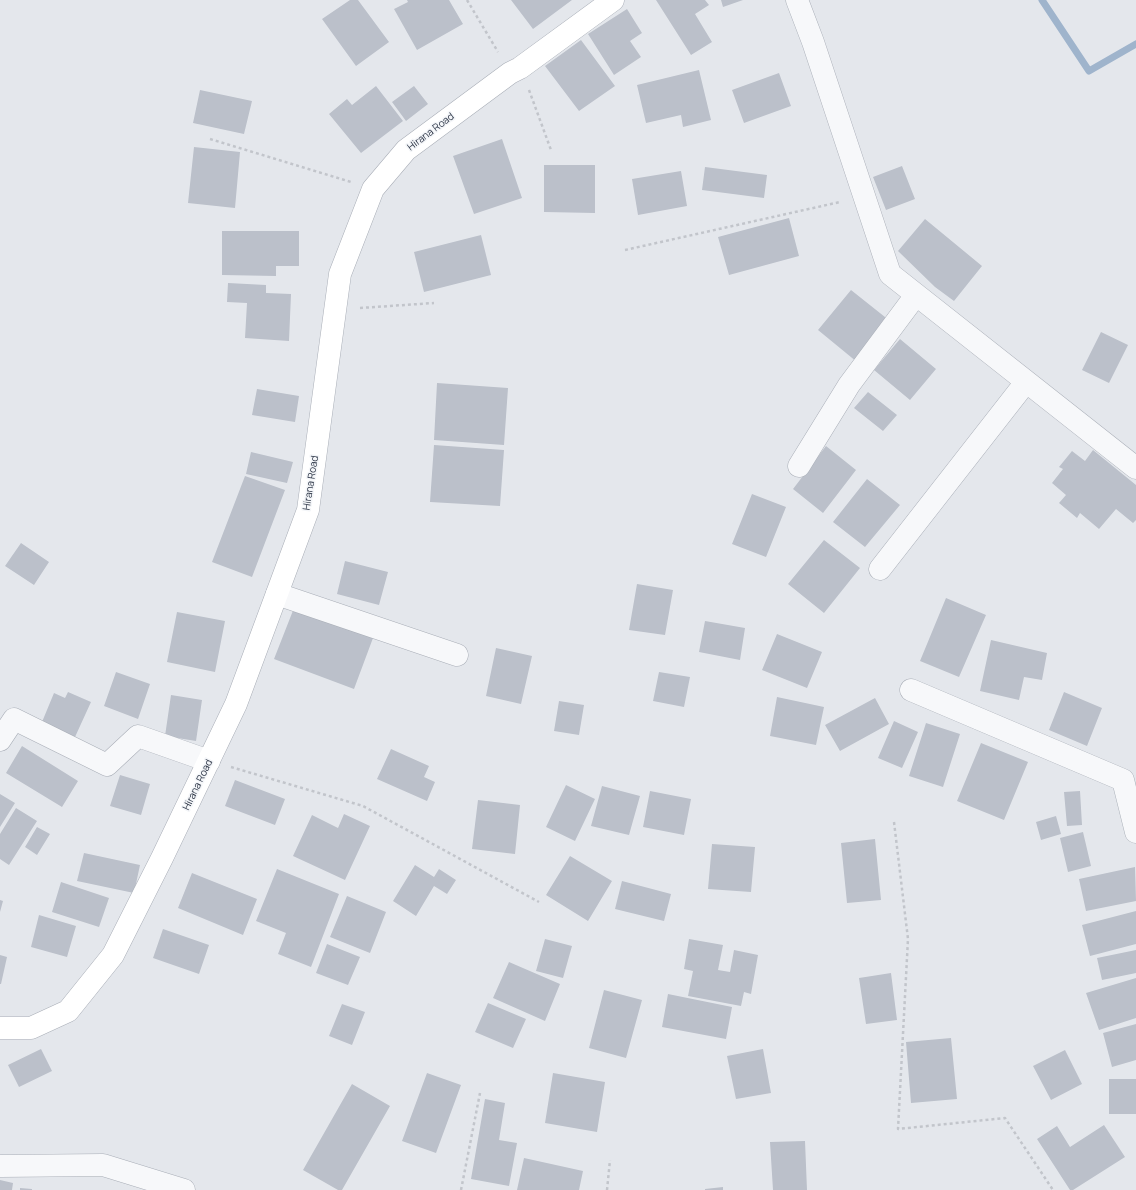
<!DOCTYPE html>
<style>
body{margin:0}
canvas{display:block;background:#e4e7ec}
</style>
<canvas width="1136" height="1190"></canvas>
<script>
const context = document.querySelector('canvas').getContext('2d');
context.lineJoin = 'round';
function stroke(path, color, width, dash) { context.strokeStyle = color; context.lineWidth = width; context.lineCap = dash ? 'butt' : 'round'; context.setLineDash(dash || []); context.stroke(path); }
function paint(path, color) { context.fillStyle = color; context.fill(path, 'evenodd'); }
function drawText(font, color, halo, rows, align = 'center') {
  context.font = font + ' Manrope,sans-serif'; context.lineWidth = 3; context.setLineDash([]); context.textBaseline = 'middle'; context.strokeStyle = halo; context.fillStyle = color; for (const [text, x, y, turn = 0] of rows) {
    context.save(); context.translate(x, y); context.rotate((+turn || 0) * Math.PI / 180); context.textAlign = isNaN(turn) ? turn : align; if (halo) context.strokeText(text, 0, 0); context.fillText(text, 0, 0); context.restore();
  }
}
const stream = new Path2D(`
 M 1042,0 L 1089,71 L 1136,44`);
const building = new Path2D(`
 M 350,0 L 358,0 L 389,42 L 356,66 L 322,19 Z
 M 407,0 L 449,0 L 463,24 L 417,50 L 394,9 L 408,2 Z
 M 511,0 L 572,0 L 533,29 Z
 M 656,0 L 705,0 L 709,5 L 695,14 L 712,42 L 691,55 Z
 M 721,0 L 743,0 L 723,7 Z
 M 627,9 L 642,33 L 630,41 L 641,57 L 614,75 L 588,34 Z
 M 581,40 L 615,86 L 579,111 L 545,66 Z
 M 699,70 L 711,120 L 683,127 L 681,115 L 646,123 L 637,85 Z
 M 779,73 L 791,106 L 744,123 L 732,90 Z
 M 376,86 L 403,121 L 361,153 L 329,114 L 347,99 L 352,105 Z
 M 414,86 L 428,104 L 406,121 L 392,102 Z
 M 200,90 L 252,101 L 244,134 L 193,123 Z
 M 502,139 L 522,198 L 474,214 L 453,156 Z
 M 194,147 L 240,152 L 235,208 L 188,203 Z
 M 544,165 L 595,165 L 595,213 L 544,212 Z
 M 902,166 L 915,199 L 886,210 L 873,177 Z
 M 705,167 L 767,175 L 764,198 L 702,190 Z
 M 681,171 L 687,206 L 638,215 L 632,179 Z
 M 789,218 L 799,256 L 729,275 L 718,237 Z
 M 925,219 L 982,266 L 954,301 L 935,287 L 898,251 Z
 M 222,231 L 299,231 L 299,266 L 276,266 L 276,276 L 222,275 Z
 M 481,235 L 491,275 L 424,292 L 414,252 Z
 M 228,283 L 266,285 L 266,293 L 291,294 L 289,341 L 245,338 L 247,303 L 227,302 Z
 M 851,290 L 890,321 L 857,362 L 818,330 Z
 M 1101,332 L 1128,345 L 1109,383 L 1082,370 Z
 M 900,339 L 936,369 L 910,400 L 874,370 Z
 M 437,383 L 508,388 L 504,445 L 434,440 Z
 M 257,389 L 299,396 L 295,422 L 252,415 Z
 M 868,392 L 897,415 L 883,431 L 854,408 Z
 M 434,445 L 504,450 L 500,506 L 430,502 Z
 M 826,446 L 856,470 L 823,513 L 793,489 Z
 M 1093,450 L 1136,485 L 1136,520 L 1133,523 L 1116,509 L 1099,529 L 1080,513 L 1077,518 L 1059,503 L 1066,495 L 1052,483 L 1063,469 L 1059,467 L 1072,451 L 1085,461 Z
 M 251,452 L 293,462 L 287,483 L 246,474 Z
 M 245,476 L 285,490 L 252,577 L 212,562 Z
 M 867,479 L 900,505 L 865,547 L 833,522 Z
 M 752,494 L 786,507 L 766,557 L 732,544 Z
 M 824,540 L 860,568 L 824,613 L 788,584 Z
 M 21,543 L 49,562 L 34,585 L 5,566 Z
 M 345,561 L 388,572 L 379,605 L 337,594 Z
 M 637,584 L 673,590 L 665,635 L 629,630 Z
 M 946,598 L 986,615 L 959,677 L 920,661 Z
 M 294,608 L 373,638 L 354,689 L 274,659 Z
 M 177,612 L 225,621 L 215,672 L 167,662 Z
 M 705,621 L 745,628 L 740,660 L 699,652 Z
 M 777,634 L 822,652 L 807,688 L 762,670 Z
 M 991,640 L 1047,653 L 1042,680 L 1024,677 L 1019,700 L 980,691 Z
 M 496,648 L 532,656 L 521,704 L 486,696 Z
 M 116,672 L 150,684 L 138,719 L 104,706 Z
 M 659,672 L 690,677 L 684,707 L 653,701 Z
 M 68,692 L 91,702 L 75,737 L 42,722 L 54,693 L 65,698 Z
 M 1064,692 L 1102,708 L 1087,746 L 1049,730 Z
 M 171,695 L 202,700 L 196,741 L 165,736 Z
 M 777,697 L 824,707 L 816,745 L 770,736 Z
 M 875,698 L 889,724 L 840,751 L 825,725 Z
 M 559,701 L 584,705 L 579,735 L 554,731 Z
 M 894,721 L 918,732 L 902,768 L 878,758 Z
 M 926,723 L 960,734 L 943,787 L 909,776 Z
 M 981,743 L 1028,762 L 1004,820 L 957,801 Z
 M 22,746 L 78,781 L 62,807 L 6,773 Z
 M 391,749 L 429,766 L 424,777 L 435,782 L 427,801 L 377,779 Z
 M 120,775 L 150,784 L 141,815 L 110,806 Z
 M 235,780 L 285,799 L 275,825 L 225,806 Z
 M 566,785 L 595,799 L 575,841 L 546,827 Z
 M 602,786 L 640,796 L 629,835 L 591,826 Z
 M 650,791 L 691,799 L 684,835 L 643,827 Z
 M 1080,791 L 1082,825 L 1067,826 L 1064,792 Z
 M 0,794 L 15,803 L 0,827 Z
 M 478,800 L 520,805 L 515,854 L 472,849 Z
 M 16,808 L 37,821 L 9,865 L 0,859 L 0,834 Z
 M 344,814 L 370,826 L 345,880 L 293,856 L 312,815 L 338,828 Z
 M 1056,816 L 1061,834 L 1041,840 L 1036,822 Z
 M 37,827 L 50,834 L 37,855 L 25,847 Z
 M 1083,832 L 1091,866 L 1068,872 L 1060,838 Z
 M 875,839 L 881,900 L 847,903 L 841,843 Z
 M 712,844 L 755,847 L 751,892 L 708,889 Z
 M 84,853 L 140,865 L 134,893 L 77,881 Z
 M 570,856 L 612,881 L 588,921 L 546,895 Z
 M 415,865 L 434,877 L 439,869 L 456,880 L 447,894 L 434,886 L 416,916 L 393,901 Z
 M 1135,867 L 1136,901 L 1086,911 L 1079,879 Z
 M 277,869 L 339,894 L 311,967 L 278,954 L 286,933 L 256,921 Z
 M 192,873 L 257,899 L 243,935 L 178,908 Z
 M 622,881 L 671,894 L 664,921 L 615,909 Z
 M 61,882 L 109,898 L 99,927 L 52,912 Z
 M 347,896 L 386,912 L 370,953 L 330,937 Z
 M 0,900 L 3,901 L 0,912 Z
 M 1136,911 L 1136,944 L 1090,956 L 1082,925 Z
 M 39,915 L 76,926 L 67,957 L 31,947 Z
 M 163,929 L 209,945 L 199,974 L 153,958 Z
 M 545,939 L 572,946 L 563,978 L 536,971 Z
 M 689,939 L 723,945 L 718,970 L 730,972 L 734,950 L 758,955 L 751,994 L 744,992 L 741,1006 L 688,996 L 693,971 L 684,969 Z
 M 327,944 L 360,957 L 348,985 L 316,973 Z
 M 1136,950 L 1136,973 L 1102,980 L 1097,958 Z
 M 0,955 L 7,957 L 1,984 L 0,984 Z
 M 509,962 L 560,984 L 545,1021 L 493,998 Z
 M 891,973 L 897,1020 L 866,1024 L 859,978 Z
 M 1136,978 L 1136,1018 L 1099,1030 L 1086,993 Z
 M 604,990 L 642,1000 L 626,1058 L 589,1048 Z
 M 668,994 L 732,1007 L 726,1039 L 662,1027 Z
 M 488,1003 L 526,1019 L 513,1048 L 475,1032 Z
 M 342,1004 L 365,1012 L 352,1045 L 329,1036 Z
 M 1136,1024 L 1136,1060 L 1112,1067 L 1103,1033 Z
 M 951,1038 L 957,1099 L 911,1103 L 906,1042 Z
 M 41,1049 L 52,1071 L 19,1087 L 8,1065 Z
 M 763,1049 L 771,1093 L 736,1099 L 727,1056 Z
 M 1065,1050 L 1082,1084 L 1051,1100 L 1033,1066 Z
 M 427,1073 L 461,1085 L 436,1153 L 402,1141 Z
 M 553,1073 L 605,1082 L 597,1132 L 545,1123 Z
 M 1109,1079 L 1136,1079 L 1136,1114 L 1109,1114 Z
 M 352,1084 L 390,1106 L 342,1190 L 338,1190 L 303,1170 Z
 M 485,1099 L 505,1103 L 499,1140 L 517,1143 L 509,1186 L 471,1179 Z
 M 1104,1125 L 1125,1157 L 1073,1190 L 1070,1190 L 1037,1139 L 1057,1126 L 1070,1147 Z
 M 805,1141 L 807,1190 L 773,1190 L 770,1142 Z
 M 524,1158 L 583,1171 L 579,1190 L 517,1190 Z
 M 0,1180 L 13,1183 L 12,1190 L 0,1190 Z
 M 723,1187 L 723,1190 L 705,1190 L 705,1189 Z
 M 20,1188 L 32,1189 L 32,1190 L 20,1190 Z`);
const path = new Path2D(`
 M 467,0 L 498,52
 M 529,90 L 551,150
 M 210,139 L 351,182
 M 625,250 L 840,202
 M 360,308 L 434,303
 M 231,767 L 363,806 L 539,902
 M 894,822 L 908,939 L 898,1129 L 1005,1118 L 1053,1190
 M 461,1190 L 480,1093
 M 607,1190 L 610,1160`);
const street = new Path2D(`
 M 797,0 L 813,42 L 890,274 L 1136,468
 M 799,466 L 849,385 L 916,295
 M 880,569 L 1026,382
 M 277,594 L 457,655
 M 911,690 L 1123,780 L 1136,832
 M 0,740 L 14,719 L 107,765 L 138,736 L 209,761
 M 0,1166 L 103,1165 L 184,1190`);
const secondary = new Path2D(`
 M 0,1028 L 31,1028 L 68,1011 L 113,955 L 162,858 L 236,704 L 308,510 L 340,274 L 373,189 L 406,150 L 510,73 L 520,68 L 613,0`);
const streetNames = [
 ["Hirana Road",431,132,-37],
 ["Hirana Road",311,483,-81],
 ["Hirana Road",198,785,-64]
];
stroke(stream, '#9fb4cc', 7);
paint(building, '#bbc0ca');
stroke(street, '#a9aeb7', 23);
stroke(secondary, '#a9aeb7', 23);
stroke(path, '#c2c5cb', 2.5, [3, 3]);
stroke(street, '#f7f8fa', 22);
stroke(secondary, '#fff', 22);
drawText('10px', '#2b3445', '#f4f6f9', streetNames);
</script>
